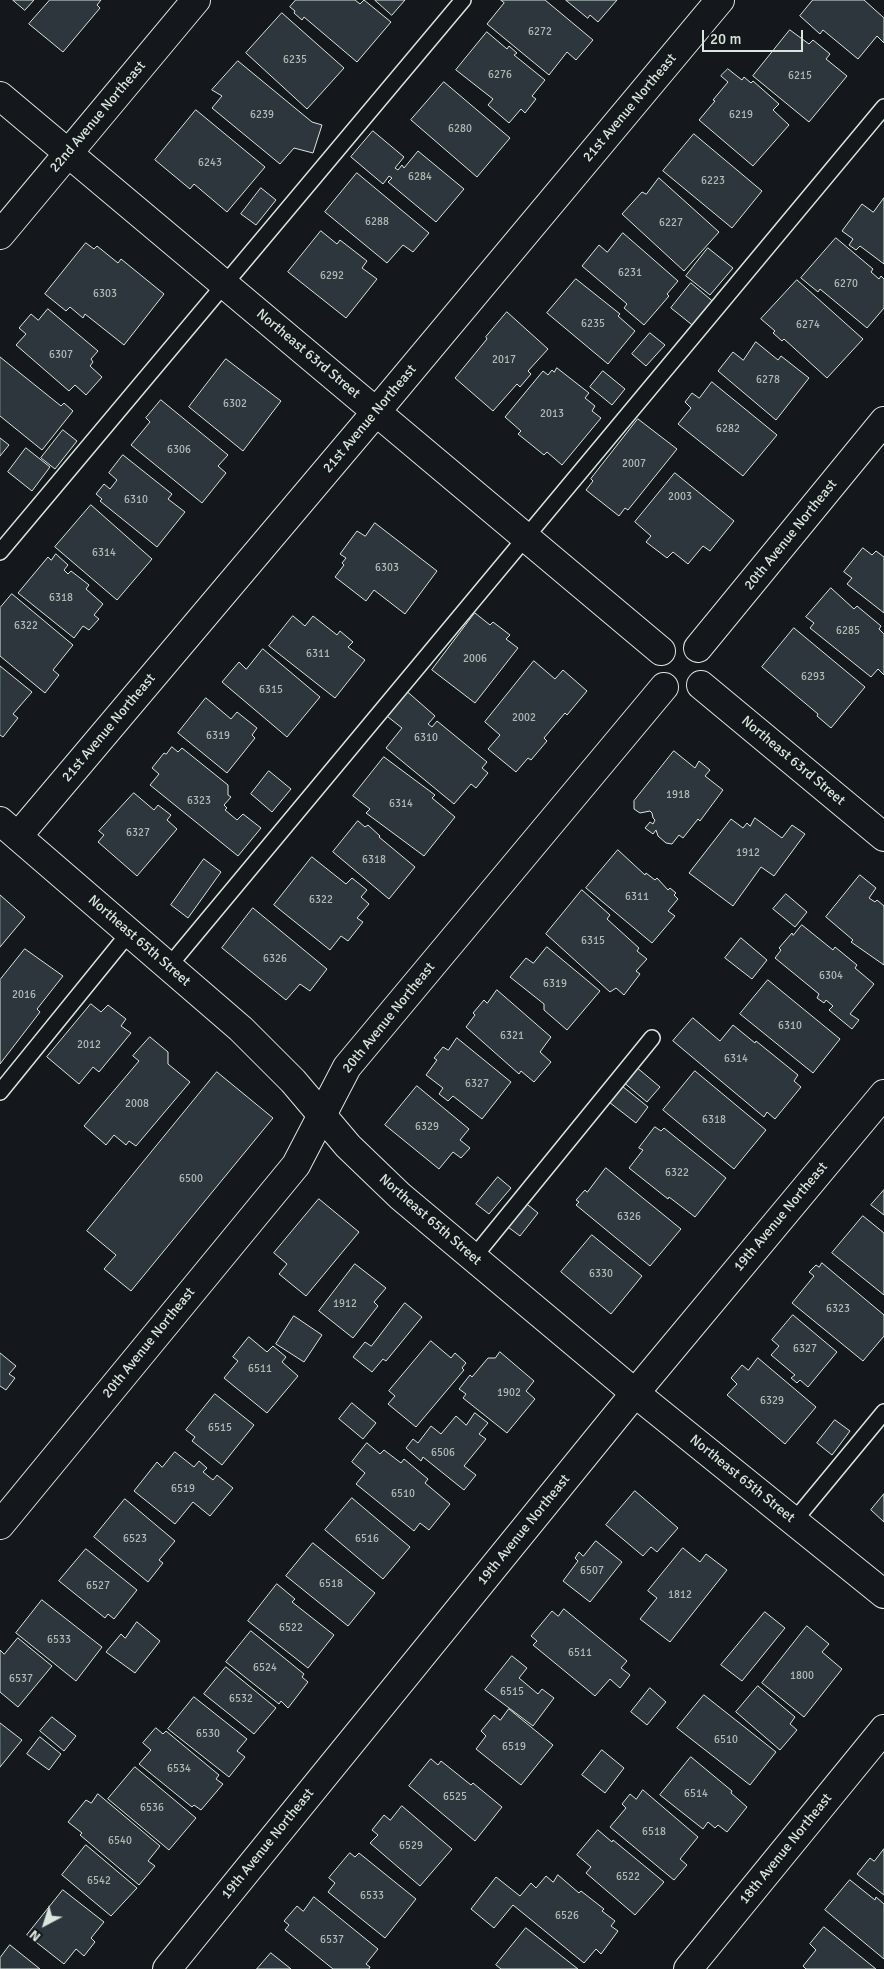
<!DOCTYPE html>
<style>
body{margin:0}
#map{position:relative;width:884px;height:1969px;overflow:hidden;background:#14181c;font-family:Signika,sans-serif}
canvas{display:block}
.north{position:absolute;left:20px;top:1899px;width:50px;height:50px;-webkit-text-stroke:4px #14181c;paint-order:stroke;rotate:220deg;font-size:14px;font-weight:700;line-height:20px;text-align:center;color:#d8e6dc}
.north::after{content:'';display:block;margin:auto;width:18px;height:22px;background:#d8e6dc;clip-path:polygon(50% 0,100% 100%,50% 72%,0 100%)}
.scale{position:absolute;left:702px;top:30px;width:101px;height:22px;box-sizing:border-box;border:2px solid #d8e6dc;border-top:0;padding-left:6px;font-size:15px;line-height:18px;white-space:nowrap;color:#d8e6dc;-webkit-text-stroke:4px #14181c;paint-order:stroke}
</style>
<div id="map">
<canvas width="884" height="1969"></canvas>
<div class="north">N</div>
<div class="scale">20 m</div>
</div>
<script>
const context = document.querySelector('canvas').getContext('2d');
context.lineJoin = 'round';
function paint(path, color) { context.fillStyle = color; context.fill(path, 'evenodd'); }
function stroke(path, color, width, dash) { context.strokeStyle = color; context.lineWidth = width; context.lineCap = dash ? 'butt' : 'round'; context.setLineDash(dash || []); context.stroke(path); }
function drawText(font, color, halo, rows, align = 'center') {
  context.font = font + ' Signika,sans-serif'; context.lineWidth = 4; context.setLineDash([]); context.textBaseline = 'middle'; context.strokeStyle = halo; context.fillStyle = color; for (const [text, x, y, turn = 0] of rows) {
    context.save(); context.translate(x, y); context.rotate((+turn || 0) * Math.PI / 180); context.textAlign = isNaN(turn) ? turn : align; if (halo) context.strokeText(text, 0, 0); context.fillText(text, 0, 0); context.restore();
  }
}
const building = new Path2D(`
 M 13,0 L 34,0 L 25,10 Z
 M 50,0 L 101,0 L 97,5 L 100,8 L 63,52 L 29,24 Z
 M 296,0 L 355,0 L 360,4 L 364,0 L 391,22 L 357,62 L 304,17 L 302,20 L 294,13 L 295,11 L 290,7 Z
 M 375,0 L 405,0 L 392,15 Z
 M 501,0 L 545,0 L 593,40 L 576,60 L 567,52 L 549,75 L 487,24 L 504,3 Z
 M 566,0 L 617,0 L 598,22 L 590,15 L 588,18 Z
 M 813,0 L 864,0 L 884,18 L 884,43 L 877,36 L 858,59 L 823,30 L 820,34 L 800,16 Z
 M 282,13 L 344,68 L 307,109 L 246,53 Z
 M 790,30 L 809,44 L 813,40 L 830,54 L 826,59 L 847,76 L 809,122 L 753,76 Z
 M 487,32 L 507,49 L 509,46 L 517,53 L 514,55 L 545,80 L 532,96 L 536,99 L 525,113 L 521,109 L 509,123 L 488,105 L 493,99 L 456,70 Z
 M 238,61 L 312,122 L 322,125 L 313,153 L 294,148 L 280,164 L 212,108 L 222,96 L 212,90 Z
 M 728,69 L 742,80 L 744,77 L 751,83 L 753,81 L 779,104 L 773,110 L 789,125 L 753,166 L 699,120 L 715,101 L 713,100 L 728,82 L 721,76 Z
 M 444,82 L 510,138 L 477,177 L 411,120 Z
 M 196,110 L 265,167 L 227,212 L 194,184 L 190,189 L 155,160 Z
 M 373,131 L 404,157 L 395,168 L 398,170 L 402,165 L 404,168 L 418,151 L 464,189 L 436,222 L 388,182 L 392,178 L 389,176 L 383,184 L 351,157 Z
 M 694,134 L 762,191 L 732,228 L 663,171 Z
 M 357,173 L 429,233 L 413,252 L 403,245 L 387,263 L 325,212 Z
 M 659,178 L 719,232 L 684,271 L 622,214 L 642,192 L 646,194 Z
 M 261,188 L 276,200 L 256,225 L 241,214 Z
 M 884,198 L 884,264 L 860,246 L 856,250 L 849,245 L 853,239 L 842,231 L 862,204 L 873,212 Z
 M 321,231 L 337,244 L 340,240 L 367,261 L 362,268 L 377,279 L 346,318 L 288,272 Z
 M 623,233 L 678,281 L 667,294 L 669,296 L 644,325 L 624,308 L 627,304 L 582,266 L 599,245 L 607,252 Z
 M 836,238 L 873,269 L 871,272 L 879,279 L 881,276 L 884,279 L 884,308 L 867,328 L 820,289 L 818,292 L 801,278 Z
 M 86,243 L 94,249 L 97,246 L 118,263 L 121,259 L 164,294 L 124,345 L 85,314 L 83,318 L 70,307 L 66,311 L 45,294 Z
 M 708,248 L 733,268 L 710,295 L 686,276 Z
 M 576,279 L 620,314 L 618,316 L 635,331 L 608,364 L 547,313 Z
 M 797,280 L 863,339 L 827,378 L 784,339 L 782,341 L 773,333 L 775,331 L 761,319 Z
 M 691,283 L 716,304 L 696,328 L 671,308 Z
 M 48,309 L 98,351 L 91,359 L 93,362 L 90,366 L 102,377 L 86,395 L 75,385 L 69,391 L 16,345 L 26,334 L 19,328 L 31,314 L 38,320 Z
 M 507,312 L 548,349 L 528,371 L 531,374 L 520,387 L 517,384 L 493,411 L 455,378 L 487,339 L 486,337 Z
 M 650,333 L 665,345 L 646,366 L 632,354 Z
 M 756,342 L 778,360 L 781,356 L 809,378 L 776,420 L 718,371 L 733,352 L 743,360 Z
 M 0,357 L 61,406 L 64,403 L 73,411 L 42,450 L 0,416 Z
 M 226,359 L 281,401 L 243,451 L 189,407 Z
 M 557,368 L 589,393 L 585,398 L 595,406 L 592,411 L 601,418 L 562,465 L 547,452 L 544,455 L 518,434 L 521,431 L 505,417 L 543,371 L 548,375 L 552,370 L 554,372 Z
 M 603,371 L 625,389 L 612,405 L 590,387 Z
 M 712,382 L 777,435 L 743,476 L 678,424 L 691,408 L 685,402 L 692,393 L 699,398 Z
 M 161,400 L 228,455 L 218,466 L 226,473 L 202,503 L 131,445 L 150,422 L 146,418 Z
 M 638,419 L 677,449 L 628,510 L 625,508 L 619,516 L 586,490 L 593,481 L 591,479 Z
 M 63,430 L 77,441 L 55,469 L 41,458 Z
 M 0,438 L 9,445 L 0,456 Z
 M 26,448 L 50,467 L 32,491 L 8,472 Z
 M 123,455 L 172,494 L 168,499 L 185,512 L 157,547 L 100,501 L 102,499 L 96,494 L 104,484 L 110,489 L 117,480 L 109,473 Z
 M 675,473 L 734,521 L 710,551 L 703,546 L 688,564 L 673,552 L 667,558 L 646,542 L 651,536 L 635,522 Z
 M 91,505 L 152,559 L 117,600 L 55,547 Z
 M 375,523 L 437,571 L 405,614 L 374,590 L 366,601 L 335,577 L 344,565 L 342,563 L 346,558 L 340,554 L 357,531 L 365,536 Z
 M 863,548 L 872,555 L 876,551 L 884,557 L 884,613 L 847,584 L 852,578 L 844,572 Z
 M 56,554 L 68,565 L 64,570 L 68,574 L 71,571 L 89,585 L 86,589 L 103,604 L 94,615 L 99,619 L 89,630 L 83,626 L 74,638 L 18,593 L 48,557 L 51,560 Z
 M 831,588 L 854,609 L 857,606 L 881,626 L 879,629 L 884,634 L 884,675 L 878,669 L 871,677 L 810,628 L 814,623 L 806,617 Z
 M 12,594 L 73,645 L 53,670 L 59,675 L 45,693 L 0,656 L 0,608 Z
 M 475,613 L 490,625 L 493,622 L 510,635 L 506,639 L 518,648 L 475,703 L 432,670 Z
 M 293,616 L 305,626 L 313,616 L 337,635 L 340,631 L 353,642 L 348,647 L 365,660 L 335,698 L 269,646 Z
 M 794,628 L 865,687 L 831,728 L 817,716 L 818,714 L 762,667 Z
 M 263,649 L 320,697 L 287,737 L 222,682 L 239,662 L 246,669 Z
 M 534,661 L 555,679 L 563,670 L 587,691 L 567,715 L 565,713 L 544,738 L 547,741 L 531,760 L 528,758 L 516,772 L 488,749 L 500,735 L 485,722 Z
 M 0,666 L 32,692 L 13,714 L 18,718 L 3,737 L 0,735 Z
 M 403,688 L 435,716 L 428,724 L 432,727 L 437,721 L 487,762 L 482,768 L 488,773 L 476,788 L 471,784 L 454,804 L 386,748 L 402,728 L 383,713 Z
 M 206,698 L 231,719 L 237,712 L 257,728 L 252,735 L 255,738 L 227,773 L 178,733 Z
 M 172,747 L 178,752 L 182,748 L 228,785 L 228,795 L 231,797 L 224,805 L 227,808 L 225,810 L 237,820 L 243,814 L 261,828 L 238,856 L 150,785 L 159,774 L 152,768 L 164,753 L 166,754 Z
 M 674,751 L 695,768 L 699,761 L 710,770 L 705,776 L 723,790 L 700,821 L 698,819 L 683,838 L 679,835 L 672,844 L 666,843 L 658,836 L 656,830 L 653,834 L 645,828 L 650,822 L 653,824 L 655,820 L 653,818 L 652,813 L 650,811 L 640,813 L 634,809 L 634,801 Z
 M 384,757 L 435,795 L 432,798 L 455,817 L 424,856 L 366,813 L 370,809 L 353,796 Z
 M 269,771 L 291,789 L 272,812 L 251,794 Z
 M 134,793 L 154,810 L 158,805 L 171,815 L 167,820 L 177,829 L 137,876 L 98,842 L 104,835 L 99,831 Z
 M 755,818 L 782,838 L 792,825 L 805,834 L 774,876 L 761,867 L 733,906 L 689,873 L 731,819 L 743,828 L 747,823 L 750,826 Z
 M 358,821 L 365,827 L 368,825 L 380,836 L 379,837 L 415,867 L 389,899 L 333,852 Z
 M 618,850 L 645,875 L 646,873 L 655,880 L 657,878 L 668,890 L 670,888 L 676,893 L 674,895 L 678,899 L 668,911 L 675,916 L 652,943 L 586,888 Z
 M 312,857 L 346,884 L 352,878 L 367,890 L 361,897 L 369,904 L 357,918 L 363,922 L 348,941 L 341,936 L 330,950 L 274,905 Z
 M 204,859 L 221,872 L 188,918 L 171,905 Z
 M 860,875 L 876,888 L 869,898 L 875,902 L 877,900 L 884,906 L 884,965 L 851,942 L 853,940 L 826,917 Z
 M 582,890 L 610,915 L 607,919 L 639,948 L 637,951 L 647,959 L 636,971 L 640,974 L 624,995 L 616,988 L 610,992 L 546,934 Z
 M 786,894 L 807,912 L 795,927 L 773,909 Z
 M 0,895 L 25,917 L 0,947 Z
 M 253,908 L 327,969 L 310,991 L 300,984 L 286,1000 L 222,948 Z
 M 802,925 L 833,950 L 835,947 L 857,965 L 855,968 L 874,984 L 850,1014 L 859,1020 L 852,1029 L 829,1010 L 833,1006 L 826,1000 L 824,1003 L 817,998 L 819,994 L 775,958 L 781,950 L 779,948 L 792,933 L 793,935 Z
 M 741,938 L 767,960 L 752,979 L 725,958 Z
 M 547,947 L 600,991 L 567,1030 L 544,1010 L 544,1004 L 510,977 L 526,958 L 533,963 Z
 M 25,949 L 63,976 L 37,1009 L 40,1012 L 0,1064 L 0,980 Z
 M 768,980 L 840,1039 L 813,1073 L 740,1014 Z
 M 497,990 L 551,1037 L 540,1052 L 551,1062 L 534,1082 L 521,1071 L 519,1074 L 466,1027 L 475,1015 L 473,1013 L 484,1000 L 487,1003 Z
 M 91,1004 L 101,1012 L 108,1005 L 126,1019 L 121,1026 L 131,1033 L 99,1072 L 93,1067 L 79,1084 L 47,1057 Z
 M 693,1018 L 720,1041 L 733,1025 L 755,1043 L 756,1041 L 798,1075 L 794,1081 L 801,1087 L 775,1119 L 767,1112 L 764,1117 L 673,1041 Z
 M 150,1037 L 168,1052 L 168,1064 L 190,1082 L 136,1146 L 129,1141 L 126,1145 L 114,1135 L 106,1145 L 84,1126 L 139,1061 L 133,1056 Z
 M 457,1038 L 511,1082 L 482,1119 L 453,1096 L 448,1101 L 439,1094 L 443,1088 L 426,1075 L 437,1060 L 434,1058 L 443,1047 L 448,1050 Z
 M 635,1066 L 660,1087 L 647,1102 L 622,1081 Z
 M 695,1071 L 766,1130 L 734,1169 L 663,1110 Z
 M 217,1072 L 273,1118 L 131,1291 L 104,1269 L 116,1255 L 87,1231 Z
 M 417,1086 L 469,1129 L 460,1140 L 470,1148 L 461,1158 L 453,1152 L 439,1169 L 385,1125 Z
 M 622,1086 L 648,1107 L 636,1123 L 609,1102 Z
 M 655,1127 L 661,1131 L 664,1128 L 726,1178 L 695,1217 L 669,1197 L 668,1199 L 629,1168 L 643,1150 L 639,1148 Z
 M 606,1168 L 681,1229 L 650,1266 L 576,1205 L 579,1202 L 576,1200 L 585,1190 L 587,1192 Z
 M 498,1177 L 511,1188 L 489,1214 L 476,1204 Z
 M 884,1190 L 884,1215 L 871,1205 Z
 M 319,1199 L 359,1232 L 306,1296 L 279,1274 L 287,1264 L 274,1253 Z
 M 523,1201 L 538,1213 L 520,1236 L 504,1224 Z
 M 863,1216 L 884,1233 L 884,1295 L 832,1253 Z
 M 592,1235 L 642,1276 L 611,1314 L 561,1272 Z
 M 822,1263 L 884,1315 L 884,1336 L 863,1361 L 792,1303 L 814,1276 L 809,1272 L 816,1265 L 819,1267 Z
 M 355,1264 L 386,1288 L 374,1302 L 378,1306 L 353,1338 L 319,1311 Z
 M 405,1303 L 422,1317 L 386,1361 L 383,1359 L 372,1372 L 353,1357 L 365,1342 L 371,1346 Z
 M 793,1315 L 837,1352 L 808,1387 L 800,1380 L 797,1383 L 791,1378 L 795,1375 L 771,1355 L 779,1346 L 772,1340 Z
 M 294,1316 L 322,1335 L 304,1362 L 276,1344 Z
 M 249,1337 L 267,1352 L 273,1346 L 286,1357 L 282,1362 L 298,1376 L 267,1413 L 224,1378 L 238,1361 L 233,1357 Z
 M 431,1341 L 451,1358 L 455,1353 L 466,1363 L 462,1368 L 464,1370 L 416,1427 L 388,1404 L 395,1396 L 389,1391 Z
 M 500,1352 L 534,1381 L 526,1391 L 535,1399 L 507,1433 L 463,1398 L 466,1394 L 459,1389 L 470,1375 L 472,1377 L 488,1358 L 495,1358 Z
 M 0,1353 L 16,1366 L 9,1374 L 15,1378 L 6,1390 L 0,1386 Z
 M 758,1358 L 816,1407 L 785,1444 L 727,1395 L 737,1384 L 731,1378 L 742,1365 L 748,1370 Z
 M 215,1394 L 254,1425 L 222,1465 L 192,1441 L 195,1437 L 186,1430 Z
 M 352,1403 L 376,1423 L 363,1439 L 339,1419 Z
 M 475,1413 L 488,1423 L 479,1434 L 486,1439 L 464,1466 L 476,1475 L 464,1490 L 423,1457 L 421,1461 L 406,1448 L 413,1439 L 418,1443 L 431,1426 L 441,1434 L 456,1416 L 466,1425 Z
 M 835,1420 L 850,1431 L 832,1455 L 817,1443 Z
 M 367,1443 L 380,1454 L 384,1450 L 401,1463 L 404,1459 L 428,1479 L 425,1483 L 450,1504 L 429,1530 L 420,1523 L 414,1531 L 356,1484 L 365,1473 L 352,1462 Z
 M 175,1452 L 194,1467 L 199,1461 L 207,1468 L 203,1472 L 213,1480 L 217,1475 L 233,1488 L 210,1516 L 193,1502 L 175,1524 L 134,1491 L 157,1462 L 162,1467 Z
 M 635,1491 L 678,1528 L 657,1552 L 651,1547 L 643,1556 L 606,1525 Z
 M 884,1494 L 884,1522 L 871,1510 Z
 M 352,1498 L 410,1547 L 383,1579 L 325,1530 Z
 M 125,1499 L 175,1541 L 159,1560 L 163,1563 L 148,1582 L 94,1537 Z
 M 596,1541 L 622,1562 L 590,1602 L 563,1581 L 578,1561 L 575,1558 L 579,1552 L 583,1556 Z
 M 313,1543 L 375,1593 L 348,1626 L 286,1576 Z
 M 683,1548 L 700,1562 L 706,1554 L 727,1570 L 670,1642 L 640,1619 L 657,1598 L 648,1591 Z
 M 86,1549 L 137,1590 L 114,1619 L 108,1614 L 105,1618 L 59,1581 Z
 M 277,1584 L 295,1599 L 292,1602 L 334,1635 L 308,1668 L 248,1621 Z
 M 42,1600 L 102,1647 L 76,1681 L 16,1633 Z
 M 564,1609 L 627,1661 L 621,1668 L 630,1675 L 620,1688 L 610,1679 L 595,1696 L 533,1645 L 537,1641 L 531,1636 L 552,1611 L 558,1616 Z
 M 765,1612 L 785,1628 L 742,1681 L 721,1665 Z
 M 137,1622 L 160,1641 L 135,1673 L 106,1652 L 121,1634 L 125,1638 Z
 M 807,1626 L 829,1644 L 822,1652 L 842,1669 L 804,1717 L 762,1683 Z
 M 251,1631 L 304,1674 L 302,1677 L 308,1682 L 288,1708 L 281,1701 L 279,1704 L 226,1662 Z
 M 18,1638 L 52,1666 L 18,1707 L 0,1692 L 0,1650 L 4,1654 Z
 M 512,1656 L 527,1668 L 519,1678 L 538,1694 L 542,1689 L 554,1698 L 533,1726 L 485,1690 Z
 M 226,1667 L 276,1708 L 254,1734 L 204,1694 Z
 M 758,1686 L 795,1717 L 790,1724 L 797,1730 L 780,1750 L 736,1712 Z
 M 650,1688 L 666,1702 L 647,1725 L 631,1712 Z
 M 704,1695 L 776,1752 L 750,1785 L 677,1728 Z
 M 194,1697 L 247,1739 L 237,1751 L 245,1757 L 229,1777 L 168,1729 Z
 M 509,1709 L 553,1745 L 521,1785 L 476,1749 L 486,1736 L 481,1731 L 494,1715 L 500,1720 Z
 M 52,1717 L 76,1736 L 64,1751 L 40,1731 Z
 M 0,1723 L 22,1740 L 0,1767 Z
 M 156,1728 L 163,1734 L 166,1731 L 219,1775 L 216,1779 L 223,1784 L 201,1810 L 194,1805 L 192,1807 L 139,1764 L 151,1750 L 143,1743 Z
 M 40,1737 L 61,1754 L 49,1770 L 27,1754 Z
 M 602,1750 L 624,1768 L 605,1793 L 582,1775 Z
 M 691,1757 L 732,1791 L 731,1793 L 747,1807 L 727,1832 L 718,1825 L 715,1828 L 708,1822 L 703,1829 L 660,1795 Z
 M 431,1759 L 438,1765 L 441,1761 L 471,1785 L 473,1783 L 502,1807 L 475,1841 L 409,1786 Z
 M 135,1767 L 196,1818 L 169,1850 L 108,1799 Z
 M 643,1790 L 698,1837 L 680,1859 L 687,1865 L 674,1880 L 610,1827 L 626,1808 L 622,1804 L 630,1794 L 636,1799 Z
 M 98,1794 L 160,1846 L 148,1861 L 155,1866 L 139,1885 L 80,1835 L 82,1833 L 68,1822 L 86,1800 L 91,1803 Z
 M 402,1806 L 452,1849 L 420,1886 L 370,1843 L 378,1835 L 372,1830 L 384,1815 L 390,1820 Z
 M 598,1830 L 612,1842 L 613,1840 L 664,1882 L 635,1915 L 586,1873 L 591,1867 L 577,1855 Z
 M 86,1845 L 137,1888 L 111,1916 L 62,1875 Z
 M 884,1849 L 884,1895 L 857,1874 L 870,1858 L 874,1861 Z
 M 350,1853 L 355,1857 L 359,1853 L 416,1899 L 385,1938 L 328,1892 L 335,1883 L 329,1878 Z
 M 558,1875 L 579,1893 L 581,1891 L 604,1909 L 602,1911 L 615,1921 L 611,1926 L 618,1931 L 601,1954 L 596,1949 L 584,1963 L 513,1905 L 494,1928 L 471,1909 L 496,1877 L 520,1896 L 531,1883 L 536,1888 L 546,1876 L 553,1882 Z
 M 850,1880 L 875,1900 L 876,1897 L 884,1904 L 884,1959 L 825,1910 Z
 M 63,1890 L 104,1922 L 91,1938 L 95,1942 L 84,1956 L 76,1949 L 64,1964 L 27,1935 Z
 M 314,1897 L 378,1949 L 366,1964 L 370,1967 L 369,1969 L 333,1969 L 285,1930 L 289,1925 L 284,1921 L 297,1906 L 303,1911 Z
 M 824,1927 L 876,1969 L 806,1969 L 803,1966 L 816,1950 L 810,1944 Z
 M 526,1928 L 578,1969 L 501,1969 L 496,1965 Z
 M 10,1945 L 40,1969 L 0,1969 L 0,1958 Z
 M 271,1953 L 291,1969 L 257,1969 Z`);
const service = new Path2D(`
 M 0,552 L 463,0
 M 169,966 L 884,107
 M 0,1092 L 129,933
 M 473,1258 L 652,1038
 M 794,1521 L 884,1412`);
const minor = new Path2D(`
 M 0,96 L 661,651
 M 0,235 L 196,0
 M 698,648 L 884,421
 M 701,685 L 884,837
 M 18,836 L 376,412 L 720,0
 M 322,1115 L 347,1067 L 664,687
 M 167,1969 L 635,1393 L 884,1094
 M 688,1969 L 884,1729`);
const tertiary = new Path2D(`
 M 0,1525 L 296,1165 L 322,1115`);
const secondary = new Path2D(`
 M 0,821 L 241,1029 L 293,1081 L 348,1146 L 400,1196 L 635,1393 L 884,1594`);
const numberNames = [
 ["6272",540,32],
 ["6235",295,60],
 ["6276",500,75],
 ["6215",800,76],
 ["6239",262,115],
 ["6219",741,115],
 ["6280",460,129],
 ["6243",210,163],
 ["6284",420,177],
 ["6223",713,181],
 ["6288",377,222],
 ["6227",671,223],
 ["6231",630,273],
 ["6292",332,276],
 ["6270",846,284],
 ["6303",105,294],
 ["6235",593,324],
 ["6274",808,325],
 ["6307",61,355],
 ["2017",504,360],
 ["6278",768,380],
 ["6302",235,404],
 ["2013",552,414],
 ["6282",728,429],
 ["6306",179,450],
 ["2007",634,464],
 ["2003",680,497],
 ["6310",136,500],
 ["6314",104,553],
 ["6303",387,568],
 ["6318",61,598],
 ["6322",26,626],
 ["6285",848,631],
 ["6311",318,654],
 ["2006",475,659],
 ["6293",813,677],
 ["6315",271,690],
 ["2002",524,718],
 ["6319",218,736],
 ["6310",426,738],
 ["1918",678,795],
 ["6323",199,801],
 ["6314",401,804],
 ["6327",138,833],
 ["1912",748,853],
 ["6318",374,860],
 ["6311",637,897],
 ["6322",321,900],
 ["6315",593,941],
 ["6326",275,959],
 ["6304",831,976],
 ["6319",555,984],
 ["2016",24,995],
 ["6310",790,1026],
 ["6321",512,1036],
 ["2012",89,1045],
 ["6314",736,1059],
 ["6327",477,1084],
 ["2008",137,1104],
 ["6318",714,1120],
 ["6329",427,1127],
 ["6322",677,1173],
 ["6500",191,1179],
 ["6326",629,1217],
 ["6330",601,1274],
 ["1912",345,1304],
 ["6323",838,1309],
 ["6327",805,1349],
 ["6511",260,1369],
 ["1902",509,1393],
 ["6329",772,1401],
 ["6515",220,1428],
 ["6506",443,1453],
 ["6519",183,1489],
 ["6510",403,1494],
 ["6523",135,1539],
 ["6516",367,1539],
 ["6507",592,1571],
 ["6518",331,1584],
 ["6527",98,1586],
 ["1812",680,1595],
 ["6522",291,1628],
 ["6533",59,1640],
 ["6511",580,1653],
 ["6524",265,1668],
 ["1800",802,1676],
 ["6537",21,1679],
 ["6515",512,1692],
 ["6532",241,1699],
 ["6530",208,1734],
 ["6510",726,1740],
 ["6519",514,1747],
 ["6534",179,1769],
 ["6514",696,1794],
 ["6525",455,1797],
 ["6536",152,1808],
 ["6518",654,1832],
 ["6540",120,1841],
 ["6529",411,1846],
 ["6522",628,1877],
 ["6542",99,1881],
 ["6533",372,1896],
 ["6526",567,1916],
 ["6537",332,1940]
];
const streetNames = [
 ["21st Avenue Northeast",630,108,-50],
 ["22nd Avenue Northeast",98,117,-50],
 ["Northeast 63rd Street",308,354,40],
 ["21st Avenue Northeast",370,419,-50],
 ["20th Avenue Northeast",791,535,-51],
 ["21st Avenue Northeast",109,728,-50],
 ["Northeast 63rd Street",793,761,40],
 ["Northeast 65th Street",139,941,41],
 ["20th Avenue Northeast",389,1018,-51],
 ["19th Avenue Northeast",781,1217,-50],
 ["Northeast 65th Street",430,1220,41],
 ["20th Avenue Northeast",149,1343,-51],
 ["Northeast 65th Street",742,1479,39],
 ["19th Avenue Northeast",524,1530,-51],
 ["19th Avenue Northeast",268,1844,-51],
 ["18th Avenue Northeast",786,1849,-51]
];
paint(building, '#2c363c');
stroke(building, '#d8e6dc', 1);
stroke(service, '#d8e6dc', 18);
stroke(minor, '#d8e6dc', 30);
stroke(tertiary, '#d8e6dc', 30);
stroke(secondary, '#d8e6dc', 30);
stroke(service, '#14181c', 15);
stroke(minor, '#14181c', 28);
stroke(tertiary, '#14181c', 28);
stroke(secondary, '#14181c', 28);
drawText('11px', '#adbab4', null, numberNames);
drawText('14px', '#d8e6dc', '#14181c', streetNames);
</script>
